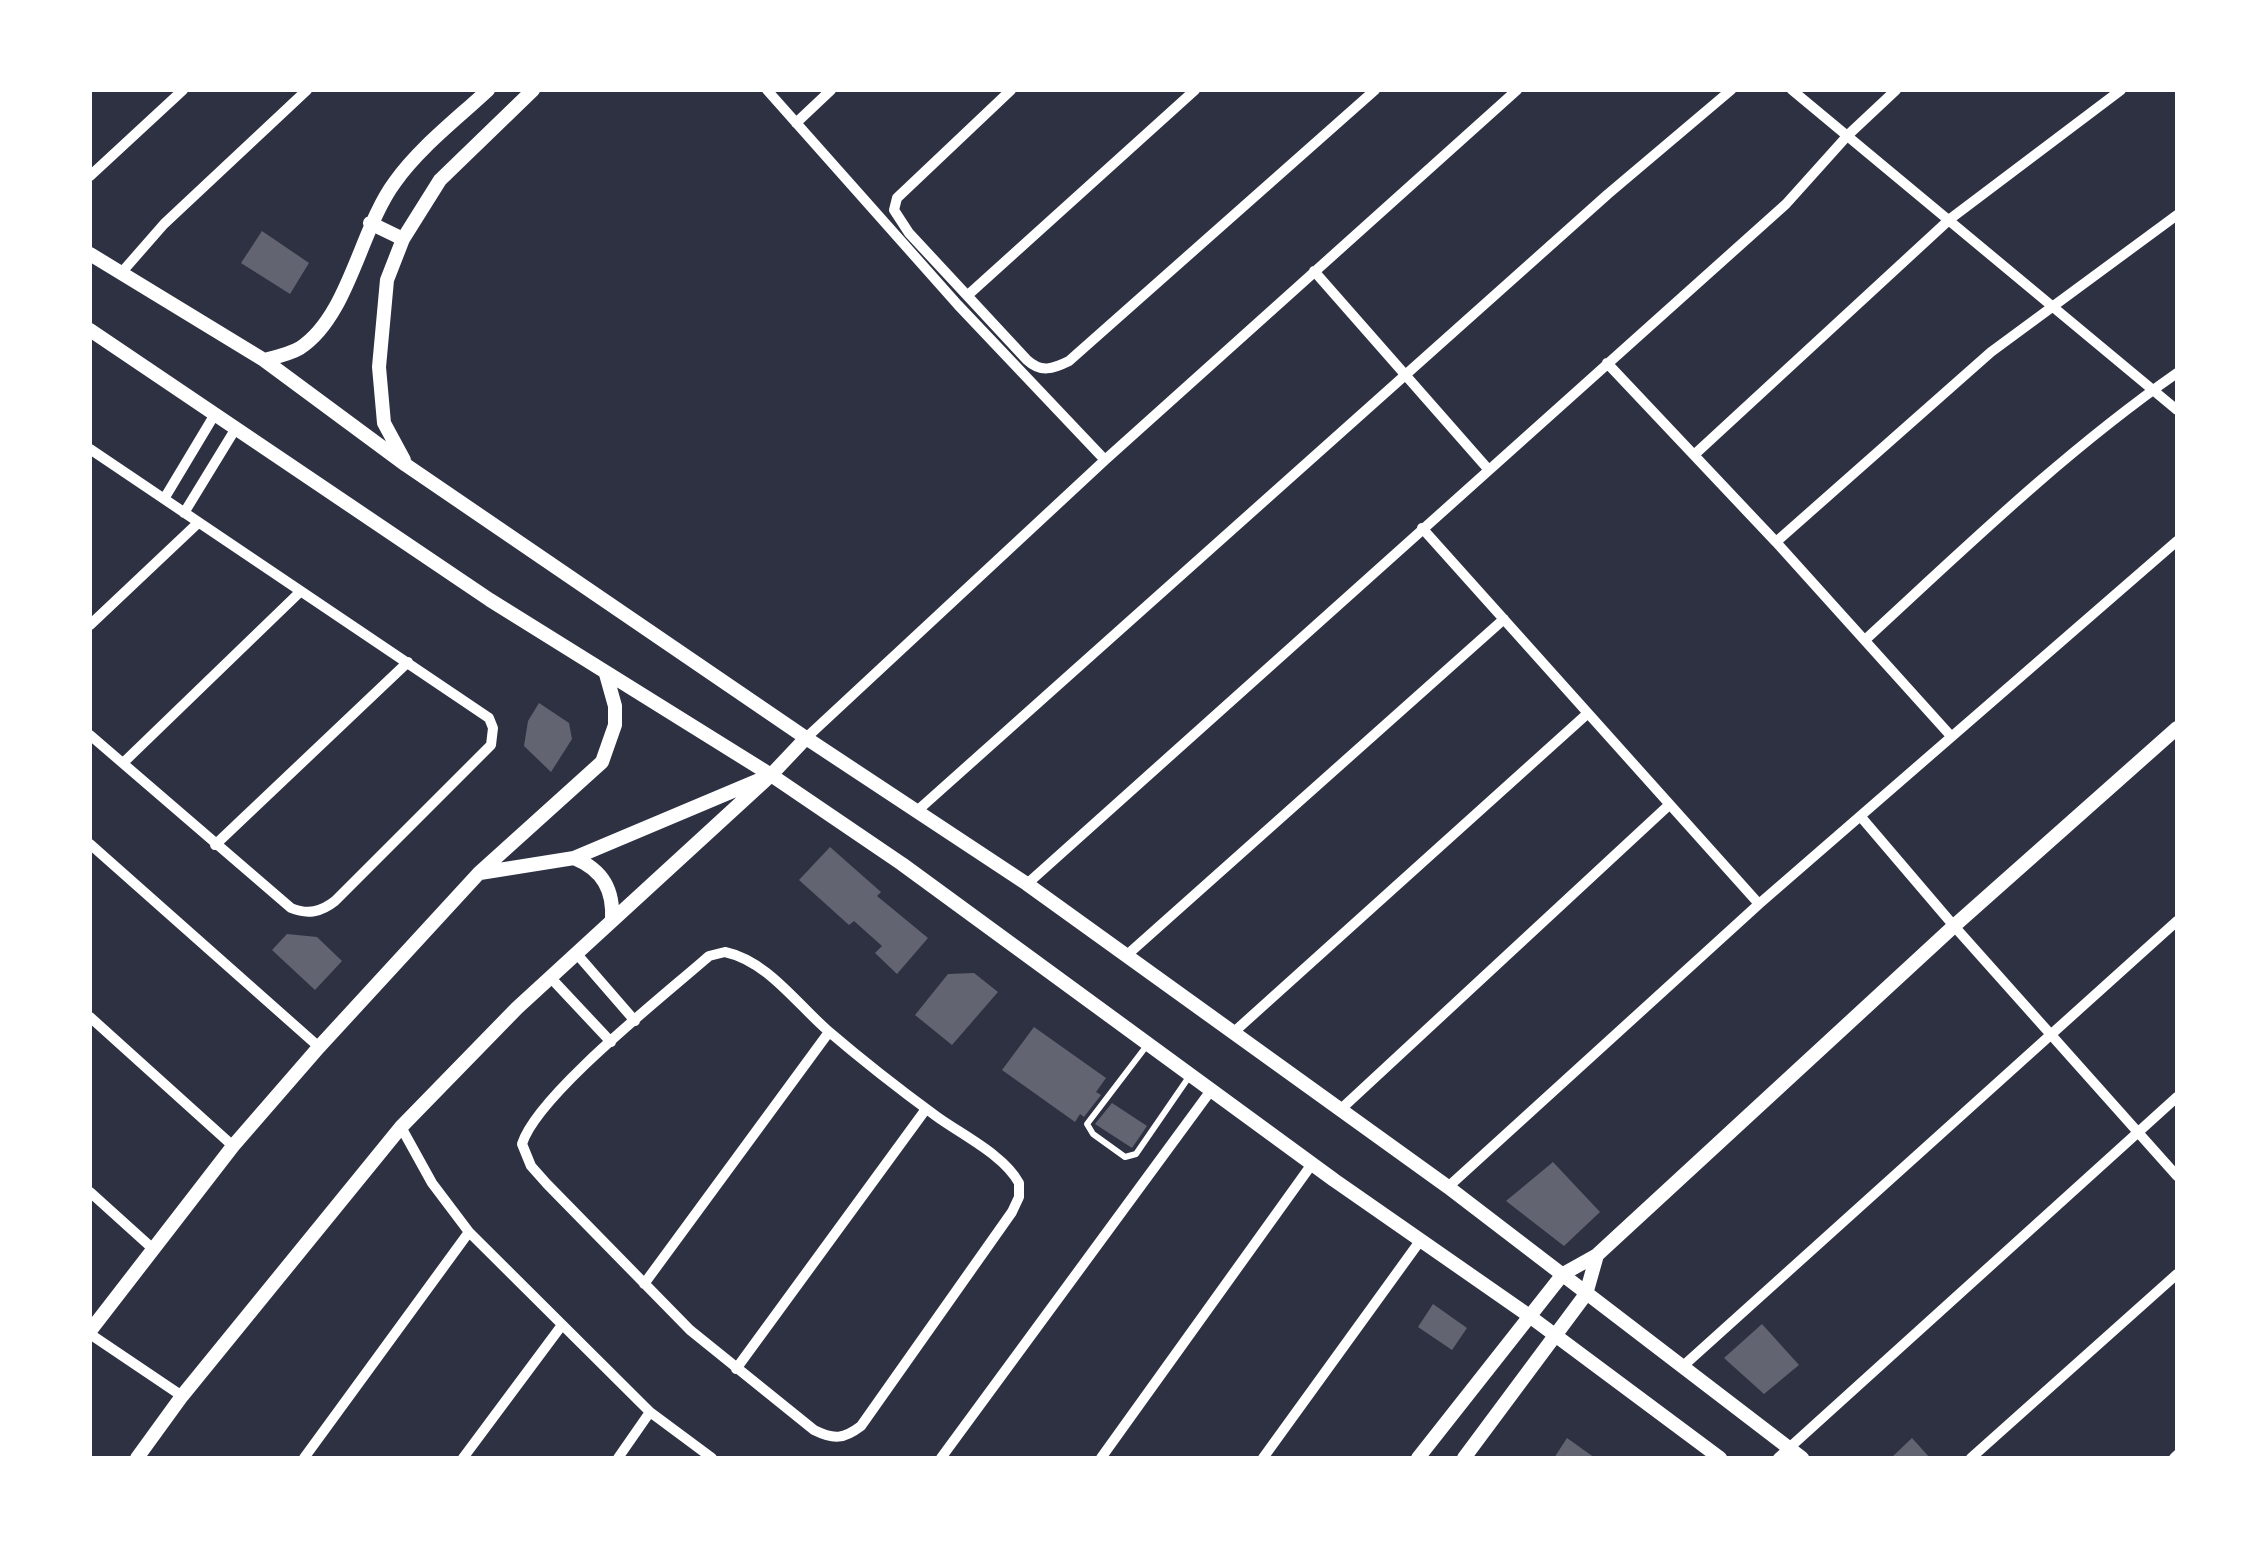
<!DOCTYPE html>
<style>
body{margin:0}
#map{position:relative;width:2267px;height:1548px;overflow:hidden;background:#2d3142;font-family:"Space Grotesk",sans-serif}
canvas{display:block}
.frame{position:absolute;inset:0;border:92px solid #fff;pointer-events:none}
</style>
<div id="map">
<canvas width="2267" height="1548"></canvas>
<div class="frame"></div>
</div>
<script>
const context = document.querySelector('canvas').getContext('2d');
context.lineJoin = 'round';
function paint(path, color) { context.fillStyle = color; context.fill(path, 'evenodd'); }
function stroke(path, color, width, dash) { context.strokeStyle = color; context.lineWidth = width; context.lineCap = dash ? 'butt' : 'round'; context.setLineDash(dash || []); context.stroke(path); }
const building = new Path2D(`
 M 262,231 L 309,263 L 290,294 L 241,263 Z
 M 539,703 L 569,723 L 572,739 L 551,772 L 524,746 L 528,721 Z
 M 830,847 L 881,892 L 877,896 L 928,938 L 897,974 L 875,953 L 882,946 L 854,921 L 849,925 L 799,880 Z
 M 287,934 L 317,937 L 342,961 L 315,990 L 272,950 Z
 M 974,973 L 998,992 L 952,1045 L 915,1015 L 948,974 Z
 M 1034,1027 L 1106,1078 L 1096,1092 L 1101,1095 L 1084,1117 L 1080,1114 L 1075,1122 L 1002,1070 Z
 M 1112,1103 L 1147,1126 L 1132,1148 L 1095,1124 Z
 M 1553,1162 L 1600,1212 L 1564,1246 L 1506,1201 Z
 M 1433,1304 L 1467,1328 L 1452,1350 L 1418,1327 Z
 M 1762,1324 L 1799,1365 L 1764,1394 L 1724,1358 Z
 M 1567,1438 L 1595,1458 L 1554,1458 Z
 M 1912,1438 L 1930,1458 L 1891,1458 Z`);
const service = new Path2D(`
 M 1148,1044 L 1087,1124 L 1093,1134 L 1125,1157 L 1136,1154 L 1191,1074`);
const minor = new Path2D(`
 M 767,90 L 958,305 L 1105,460
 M 1011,90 L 897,198 L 894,210 L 909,233 L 1027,360 C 1041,373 1053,369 1069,361 L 1375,90
 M 1792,90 L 2177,410
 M 796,123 L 831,90
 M 90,176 L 183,90
 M 1314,271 L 1488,469
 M 122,272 L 164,224 L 307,90
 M 968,295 L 1195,90
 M 1607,363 L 1776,542 L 1950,735
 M 90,449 L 489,718 L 493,728 L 491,745 L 335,901 C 321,912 308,915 291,908 L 90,735
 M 1694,455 L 1950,219 L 2121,90
 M 164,499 L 215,414
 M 184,513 L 236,428
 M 1422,528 L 1759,904
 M 1776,542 L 1991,352 L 2177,215
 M 90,625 L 198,523
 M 1865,640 C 1966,547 2064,452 2177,373
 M 806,738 L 1105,460 L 1517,90
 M 123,763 L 301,591
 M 917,811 L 1608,194 L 1731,90
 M 1861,817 L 1954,926 L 2177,1176
 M 90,844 L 319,1047
 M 215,845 L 408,662
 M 1027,884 L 1786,204 L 1848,135 L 1896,90
 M 725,952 C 767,961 796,1003 827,1030 C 862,1060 899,1089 936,1116 C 962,1135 1004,1155 1019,1183 L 1019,1197 L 1012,1212 L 861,1426 C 844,1439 834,1440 814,1430 L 690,1330 L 547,1184 L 531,1166 L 522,1144 C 537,1095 666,994 709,956 Z
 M 576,953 L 635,1021
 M 1127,955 L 1504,619
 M 550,977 L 611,1042
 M 90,1017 L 233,1146
 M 1234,1032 L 1587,714
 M 1340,1110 L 1669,805
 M 401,1127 L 432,1183 L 469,1232 L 650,1412 L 712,1458
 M 1448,1187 L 1759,904 L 2177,541
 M 90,1192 L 152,1248
 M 644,1284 L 829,1032
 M 90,1334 L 182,1396
 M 1682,1367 L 2177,921
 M 736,1369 L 926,1109
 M 304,1458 L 469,1232
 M 463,1458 L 562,1325
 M 618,1458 L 650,1412
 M 941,1458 L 1212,1089
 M 1101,1458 L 1312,1164
 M 1263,1458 L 1420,1241
 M 1778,1458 L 2177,1097
 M 1971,1458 L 2177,1274
 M 2174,1458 L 2177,1455`);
const tertiary = new Path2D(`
 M 370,223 L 403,239
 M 90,254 L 264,360 L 406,465 L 806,738 L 1027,884 L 1448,1187 L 1802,1458
 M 90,330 L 490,600 L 771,775 L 902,864 L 1334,1180 L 1528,1315 L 1720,1458
 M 264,360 C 276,357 290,354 300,348 C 349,316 360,229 395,182 C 420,147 457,119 488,90
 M 404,460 L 384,423 L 379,367 L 387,280 L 403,239 L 440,180 L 533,90
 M 574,858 C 603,870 614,890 612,921
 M 480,873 L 574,858 L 771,775 L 806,738
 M 90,1331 L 233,1146 L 319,1047 L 479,873 L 602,762 L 615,725 L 615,706 L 606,674
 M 137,1458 L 182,1396 L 401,1127 L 517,1008 L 771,775
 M 1418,1458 L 1563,1274 L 1597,1255 L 1954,926 L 2177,728
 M 1464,1458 L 1586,1294 L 1597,1255`);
paint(building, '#626471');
stroke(service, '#fff', 6);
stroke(minor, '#fff', 10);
stroke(tertiary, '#fff', 14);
</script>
